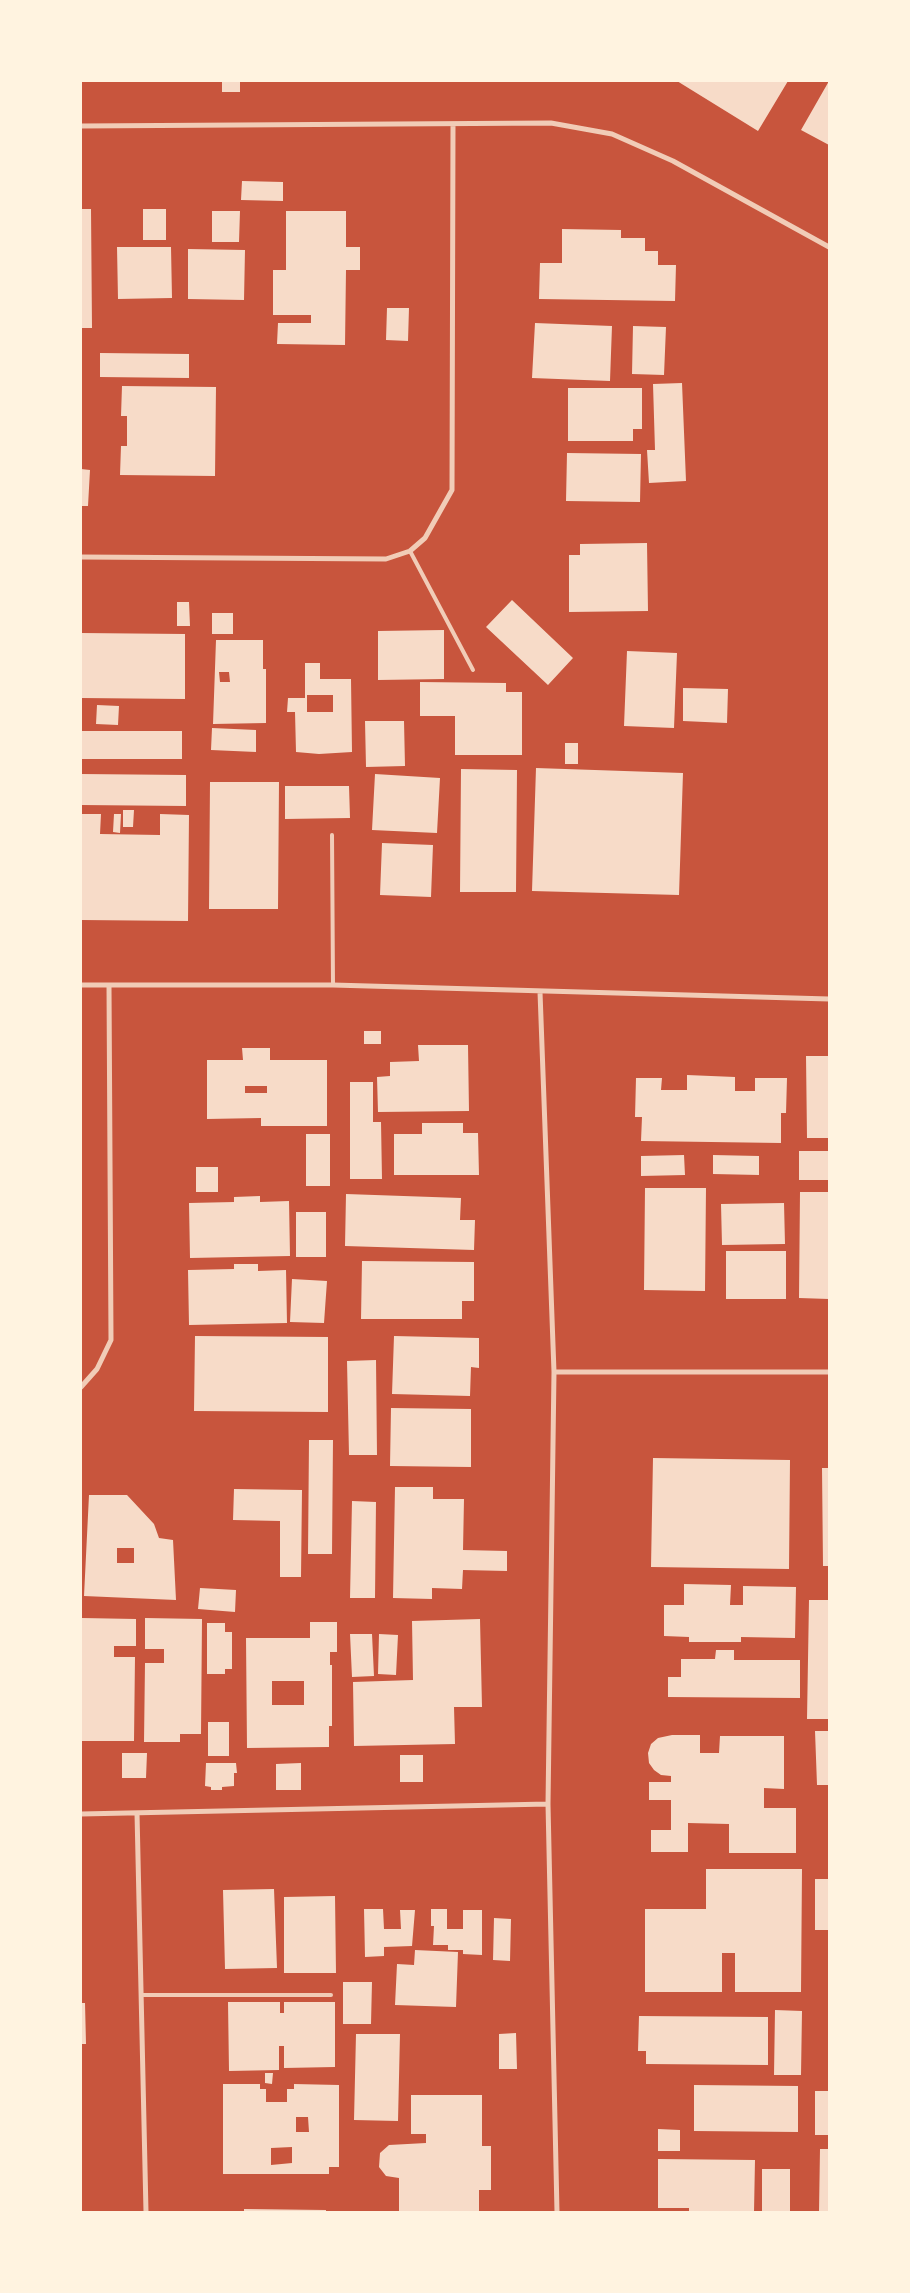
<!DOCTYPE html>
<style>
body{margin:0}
#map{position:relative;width:910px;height:2293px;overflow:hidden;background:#c8553d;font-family:Overpass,sans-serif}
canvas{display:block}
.frame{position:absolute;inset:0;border:82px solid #fff3e0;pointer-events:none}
</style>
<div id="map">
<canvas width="910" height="2293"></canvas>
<div class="frame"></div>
</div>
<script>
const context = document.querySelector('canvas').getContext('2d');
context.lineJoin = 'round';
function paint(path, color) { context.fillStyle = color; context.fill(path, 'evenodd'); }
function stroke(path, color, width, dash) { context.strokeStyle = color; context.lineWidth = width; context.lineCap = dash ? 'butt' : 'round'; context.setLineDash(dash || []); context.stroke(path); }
const building = new Path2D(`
 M 222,81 L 240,81 L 240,92 L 222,92 Z
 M 677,81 L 788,81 L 758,131 Z
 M 829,81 L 829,145 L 801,130 Z
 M 242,181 L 283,182 L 283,201 L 241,200 Z
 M 81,209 L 91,209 L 92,328 L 81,328 Z
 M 143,209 L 166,209 L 166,240 L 143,240 Z
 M 212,211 L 240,211 L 239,242 L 212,242 Z
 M 286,211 L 346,211 L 346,247 L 360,247 L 360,270 L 346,270 L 345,345 L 277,344 L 278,323 L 311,323 L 311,315 L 273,315 L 273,270 L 286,270 Z
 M 562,229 L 621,230 L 621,238 L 645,238 L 645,251 L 658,251 L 658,265 L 676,265 L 675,301 L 539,299 L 540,263 L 562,263 Z
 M 117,247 L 171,247 L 172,298 L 118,299 Z
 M 188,249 L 245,250 L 244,300 L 188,299 Z
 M 387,308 L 409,308 L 408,341 L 386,340 Z
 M 535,323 L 612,326 L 610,381 L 532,378 Z
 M 633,326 L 666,327 L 664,375 L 632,374 Z
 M 100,353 L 189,354 L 189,378 L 100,377 Z
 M 682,383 L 686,481 L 649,483 L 647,450 L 655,450 L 653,384 Z
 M 122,386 L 216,387 L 215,476 L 120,475 L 121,446 L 127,446 L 127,416 L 121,416 Z
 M 568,388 L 642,388 L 642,429 L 633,429 L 633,441 L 568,441 Z
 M 567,453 L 641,454 L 640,502 L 566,501 Z
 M 81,469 L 90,470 L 88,506 L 81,506 Z
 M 647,543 L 648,611 L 569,612 L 569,555 L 580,555 L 580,544 Z
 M 512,600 L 573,658 L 548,685 L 486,627 Z
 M 177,602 L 189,602 L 190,626 L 177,626 Z
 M 212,613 L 233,613 L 233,634 L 212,634 Z
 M 444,630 L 444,679 L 378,680 L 378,631 Z
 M 81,633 L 185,634 L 185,699 L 81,698 Z
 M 216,640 L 263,640 L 263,669 L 266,669 L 266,723 L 213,724 ZM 219,672 L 229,672 L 230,682 L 220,682 Z
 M 627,651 L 677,653 L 674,728 L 624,726 Z
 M 305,663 L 320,663 L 320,679 L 351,679 L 352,752 L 319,754 L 296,752 L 295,712 L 287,712 L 288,698 L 305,698 ZM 307,695 L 333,695 L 333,712 L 307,712 Z
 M 420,682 L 506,683 L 506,692 L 522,692 L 522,755 L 455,755 L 455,716 L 420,716 Z
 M 683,688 L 728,689 L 727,723 L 683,721 Z
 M 97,705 L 119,706 L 118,725 L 96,724 Z
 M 365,721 L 404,721 L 405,766 L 366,767 Z
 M 212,728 L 256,730 L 256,752 L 211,750 Z
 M 81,731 L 182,731 L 182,759 L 81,759 Z
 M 565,743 L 578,743 L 578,764 L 565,764 Z
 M 536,768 L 683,773 L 679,895 L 532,891 Z
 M 461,769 L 517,770 L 516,892 L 460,892 Z
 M 81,774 L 186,775 L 186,806 L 81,805 Z
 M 375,774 L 440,778 L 437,833 L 372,830 Z
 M 210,782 L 279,782 L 278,909 L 209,909 Z
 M 285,786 L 349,786 L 350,818 L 285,819 Z
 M 123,810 L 134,810 L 133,827 L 123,827 Z
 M 81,814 L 101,814 L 100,834 L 160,835 L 160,814 L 189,815 L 188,921 L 81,920 Z
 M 114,814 L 121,814 L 120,833 L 113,832 Z
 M 382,843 L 433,845 L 431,897 L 380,895 Z
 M 364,1031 L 381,1031 L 381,1044 L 364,1044 Z
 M 418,1045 L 468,1045 L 469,1111 L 378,1112 L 377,1077 L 390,1076 L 390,1062 L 419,1061 Z
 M 242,1048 L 270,1048 L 270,1060 L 327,1060 L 327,1126 L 261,1126 L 261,1118 L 207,1119 L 207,1060 L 243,1060 ZM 245,1086 L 267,1086 L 267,1093 L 245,1093 Z
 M 806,1056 L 829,1056 L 829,1138 L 807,1138 Z
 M 687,1075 L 735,1077 L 735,1091 L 755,1091 L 755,1078 L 787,1078 L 786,1113 L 781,1113 L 781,1143 L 641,1141 L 642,1117 L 635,1117 L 636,1078 L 662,1078 L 661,1090 L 687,1090 Z
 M 350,1082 L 373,1082 L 373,1122 L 381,1122 L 382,1179 L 350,1179 Z
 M 422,1123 L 463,1123 L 463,1133 L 478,1133 L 479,1175 L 394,1175 L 394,1134 L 422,1134 Z
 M 306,1134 L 330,1134 L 330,1186 L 306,1186 Z
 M 799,1151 L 829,1151 L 829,1180 L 799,1180 Z
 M 684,1155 L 685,1175 L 641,1176 L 641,1156 Z
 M 713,1155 L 759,1156 L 759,1175 L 713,1174 Z
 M 196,1167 L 218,1167 L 218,1192 L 196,1192 Z
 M 645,1188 L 706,1188 L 705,1291 L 644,1290 Z
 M 800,1192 L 829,1192 L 829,1299 L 799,1298 Z
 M 346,1194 L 461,1198 L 460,1220 L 475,1220 L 474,1250 L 345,1246 Z
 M 260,1196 L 260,1202 L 289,1201 L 290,1256 L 190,1258 L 189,1203 L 234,1202 L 234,1197 Z
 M 784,1203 L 785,1244 L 722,1245 L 721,1204 Z
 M 296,1212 L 326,1212 L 326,1257 L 296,1257 Z
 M 726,1251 L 786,1251 L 786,1299 L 726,1299 Z
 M 362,1261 L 474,1262 L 474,1301 L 462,1301 L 462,1319 L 361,1319 Z
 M 234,1264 L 258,1264 L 258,1271 L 286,1270 L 287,1323 L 189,1325 L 188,1270 L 234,1269 Z
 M 292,1279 L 327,1281 L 324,1323 L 290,1322 Z
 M 195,1336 L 328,1337 L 328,1412 L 194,1411 Z
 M 394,1336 L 479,1338 L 479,1368 L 471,1367 L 470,1396 L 392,1394 Z
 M 376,1360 L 377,1455 L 349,1455 L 347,1361 Z
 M 391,1408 L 471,1409 L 471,1467 L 390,1466 Z
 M 309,1440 L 333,1440 L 332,1554 L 308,1554 Z
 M 653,1458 L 790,1460 L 789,1569 L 651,1567 Z
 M 822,1468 L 829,1468 L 829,1566 L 823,1566 Z
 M 395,1487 L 433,1487 L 433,1499 L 464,1499 L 463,1550 L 507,1551 L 507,1571 L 463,1570 L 462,1589 L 432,1588 L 432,1599 L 393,1598 Z
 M 234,1489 L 302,1490 L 301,1577 L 280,1577 L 280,1521 L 233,1520 Z
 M 89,1495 L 127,1495 L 154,1524 L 159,1538 L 173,1540 L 176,1600 L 84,1596 ZM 117,1548 L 134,1548 L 134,1563 L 117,1563 Z
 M 352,1501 L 376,1502 L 375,1598 L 350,1598 Z
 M 684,1584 L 731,1585 L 730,1605 L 743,1605 L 743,1586 L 796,1587 L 795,1638 L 741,1637 L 741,1642 L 689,1642 L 689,1637 L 664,1636 L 664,1605 L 684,1605 Z
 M 200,1588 L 236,1590 L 235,1612 L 198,1609 Z
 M 809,1600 L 829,1600 L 829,1719 L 807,1719 Z
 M 82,1618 L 136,1619 L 136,1646 L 114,1646 L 114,1657 L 135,1657 L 134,1741 L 81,1741 Z
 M 145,1618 L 202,1619 L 201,1734 L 180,1734 L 180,1742 L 144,1742 L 145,1663 L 164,1663 L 164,1649 L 145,1649 Z
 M 480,1619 L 482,1707 L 454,1707 L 455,1744 L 354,1746 L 353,1682 L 413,1680 L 412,1621 Z
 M 310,1622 L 337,1622 L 337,1652 L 330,1652 L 330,1665 L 332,1665 L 332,1726 L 329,1726 L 329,1747 L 247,1748 L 246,1638 L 310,1638 ZM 272,1681 L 304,1681 L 304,1705 L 272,1705 Z
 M 207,1623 L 225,1623 L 225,1632 L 232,1632 L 232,1669 L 225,1669 L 225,1674 L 207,1674 Z
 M 350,1634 L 372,1634 L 374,1676 L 352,1677 Z
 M 379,1634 L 398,1635 L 396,1675 L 378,1674 Z
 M 716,1650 L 734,1650 L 734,1660 L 800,1660 L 800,1698 L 668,1697 L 668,1677 L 681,1677 L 681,1659 L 715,1659 Z
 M 208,1722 L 229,1722 L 229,1756 L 208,1756 Z
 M 815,1731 L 829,1731 L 829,1785 L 817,1785 Z
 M 672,1735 L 700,1735 L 700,1753 L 719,1753 L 720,1736 L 784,1736 L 784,1789 L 764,1788 L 764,1808 L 796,1808 L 796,1853 L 729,1853 L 729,1824 L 688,1823 L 688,1852 L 651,1852 L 651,1830 L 671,1830 L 671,1800 L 649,1800 L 649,1782 L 671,1782 L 671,1776 L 661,1775 L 654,1770 L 649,1763 L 648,1753 L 651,1744 L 658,1738 Z
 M 122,1753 L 147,1753 L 146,1778 L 122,1778 Z
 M 400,1755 L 423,1755 L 423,1782 L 400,1782 Z
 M 206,1763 L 236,1763 L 237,1773 L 234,1773 L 234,1786 L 222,1787 L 222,1790 L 211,1790 L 211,1787 L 205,1786 Z
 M 301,1763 L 301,1790 L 276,1790 L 276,1764 Z
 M 706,1869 L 802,1869 L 801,1992 L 735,1992 L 735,1953 L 722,1953 L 722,1992 L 645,1992 L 645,1909 L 706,1909 Z
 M 815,1879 L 829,1879 L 829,1930 L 815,1930 Z
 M 274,1889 L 277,1968 L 225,1969 L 223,1890 Z
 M 335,1896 L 336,1973 L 284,1973 L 284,1897 Z
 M 364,1909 L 383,1909 L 384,1929 L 401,1929 L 400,1910 L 415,1910 L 412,1946 L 384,1947 L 384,1956 L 365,1957 Z
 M 431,1909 L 447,1909 L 447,1929 L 463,1929 L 463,1910 L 482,1910 L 482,1955 L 463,1954 L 463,1950 L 448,1950 L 448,1945 L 433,1945 L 434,1926 L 431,1926 Z
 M 494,1918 L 511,1919 L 510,1961 L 493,1960 Z
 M 415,1950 L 458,1952 L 456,2007 L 395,2005 L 397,1964 L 414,1965 Z
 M 343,1982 L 372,1982 L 371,2024 L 343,2024 Z
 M 228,2002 L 280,2002 L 280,2013 L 284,2013 L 284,2002 L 335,2002 L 335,2067 L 284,2068 L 284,2046 L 279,2046 L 279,2070 L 229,2071 Z
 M 81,2003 L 85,2003 L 86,2044 L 81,2044 Z
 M 775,2010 L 802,2011 L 801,2075 L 774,2075 Z
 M 639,2016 L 768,2017 L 768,2065 L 646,2064 L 646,2051 L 638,2051 Z
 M 516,2033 L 517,2069 L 499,2069 L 499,2034 Z
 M 356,2034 L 400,2034 L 398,2121 L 354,2120 Z
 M 265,2073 L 273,2073 L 272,2084 L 265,2083 Z
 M 223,2084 L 260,2084 L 260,2089 L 266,2089 L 266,2102 L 287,2102 L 287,2089 L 294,2089 L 294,2084 L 339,2085 L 339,2167 L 329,2167 L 329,2174 L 223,2174 ZM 296,2117 L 308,2117 L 309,2132 L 296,2132 ZM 292,2147 L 292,2163 L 271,2165 L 271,2148 Z
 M 694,2085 L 798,2086 L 798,2132 L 694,2131 Z
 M 815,2091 L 829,2091 L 829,2135 L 815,2135 Z
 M 411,2095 L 482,2095 L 482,2146 L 491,2146 L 491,2190 L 479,2190 L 479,2212 L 399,2212 L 399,2178 L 386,2176 L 379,2167 L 380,2153 L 389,2145 L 426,2143 L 426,2134 L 411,2134 Z
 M 658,2129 L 680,2130 L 680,2151 L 658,2151 Z
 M 820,2149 L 829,2149 L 829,2212 L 819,2212 Z
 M 658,2159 L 755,2160 L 754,2212 L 689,2212 L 689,2208 L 658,2208 Z
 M 762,2169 L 790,2169 L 790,2212 L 762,2212 Z
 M 244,2209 L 326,2210 L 326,2212 L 244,2212 Z`);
const service = new Path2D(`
 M 410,551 L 473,670
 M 332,835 L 333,985
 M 141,1995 L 331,1995`);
const minor = new Path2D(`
 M 81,126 L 551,123 L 612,134 L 673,161 L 829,247
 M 81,557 L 386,559 L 410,551 L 425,538 L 452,490 L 453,124
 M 81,985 L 333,985 L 829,999
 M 540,992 L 554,1372 L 548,1804 L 557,2212
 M 554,1372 L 829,1372
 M 81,1387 L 97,1369 L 111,1340 L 109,985
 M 137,1813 L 146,2212
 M 81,1814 L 548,1804`);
paint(building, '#f7dbc8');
stroke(service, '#f1ccb7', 4);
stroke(minor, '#f1ccb7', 5);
</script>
